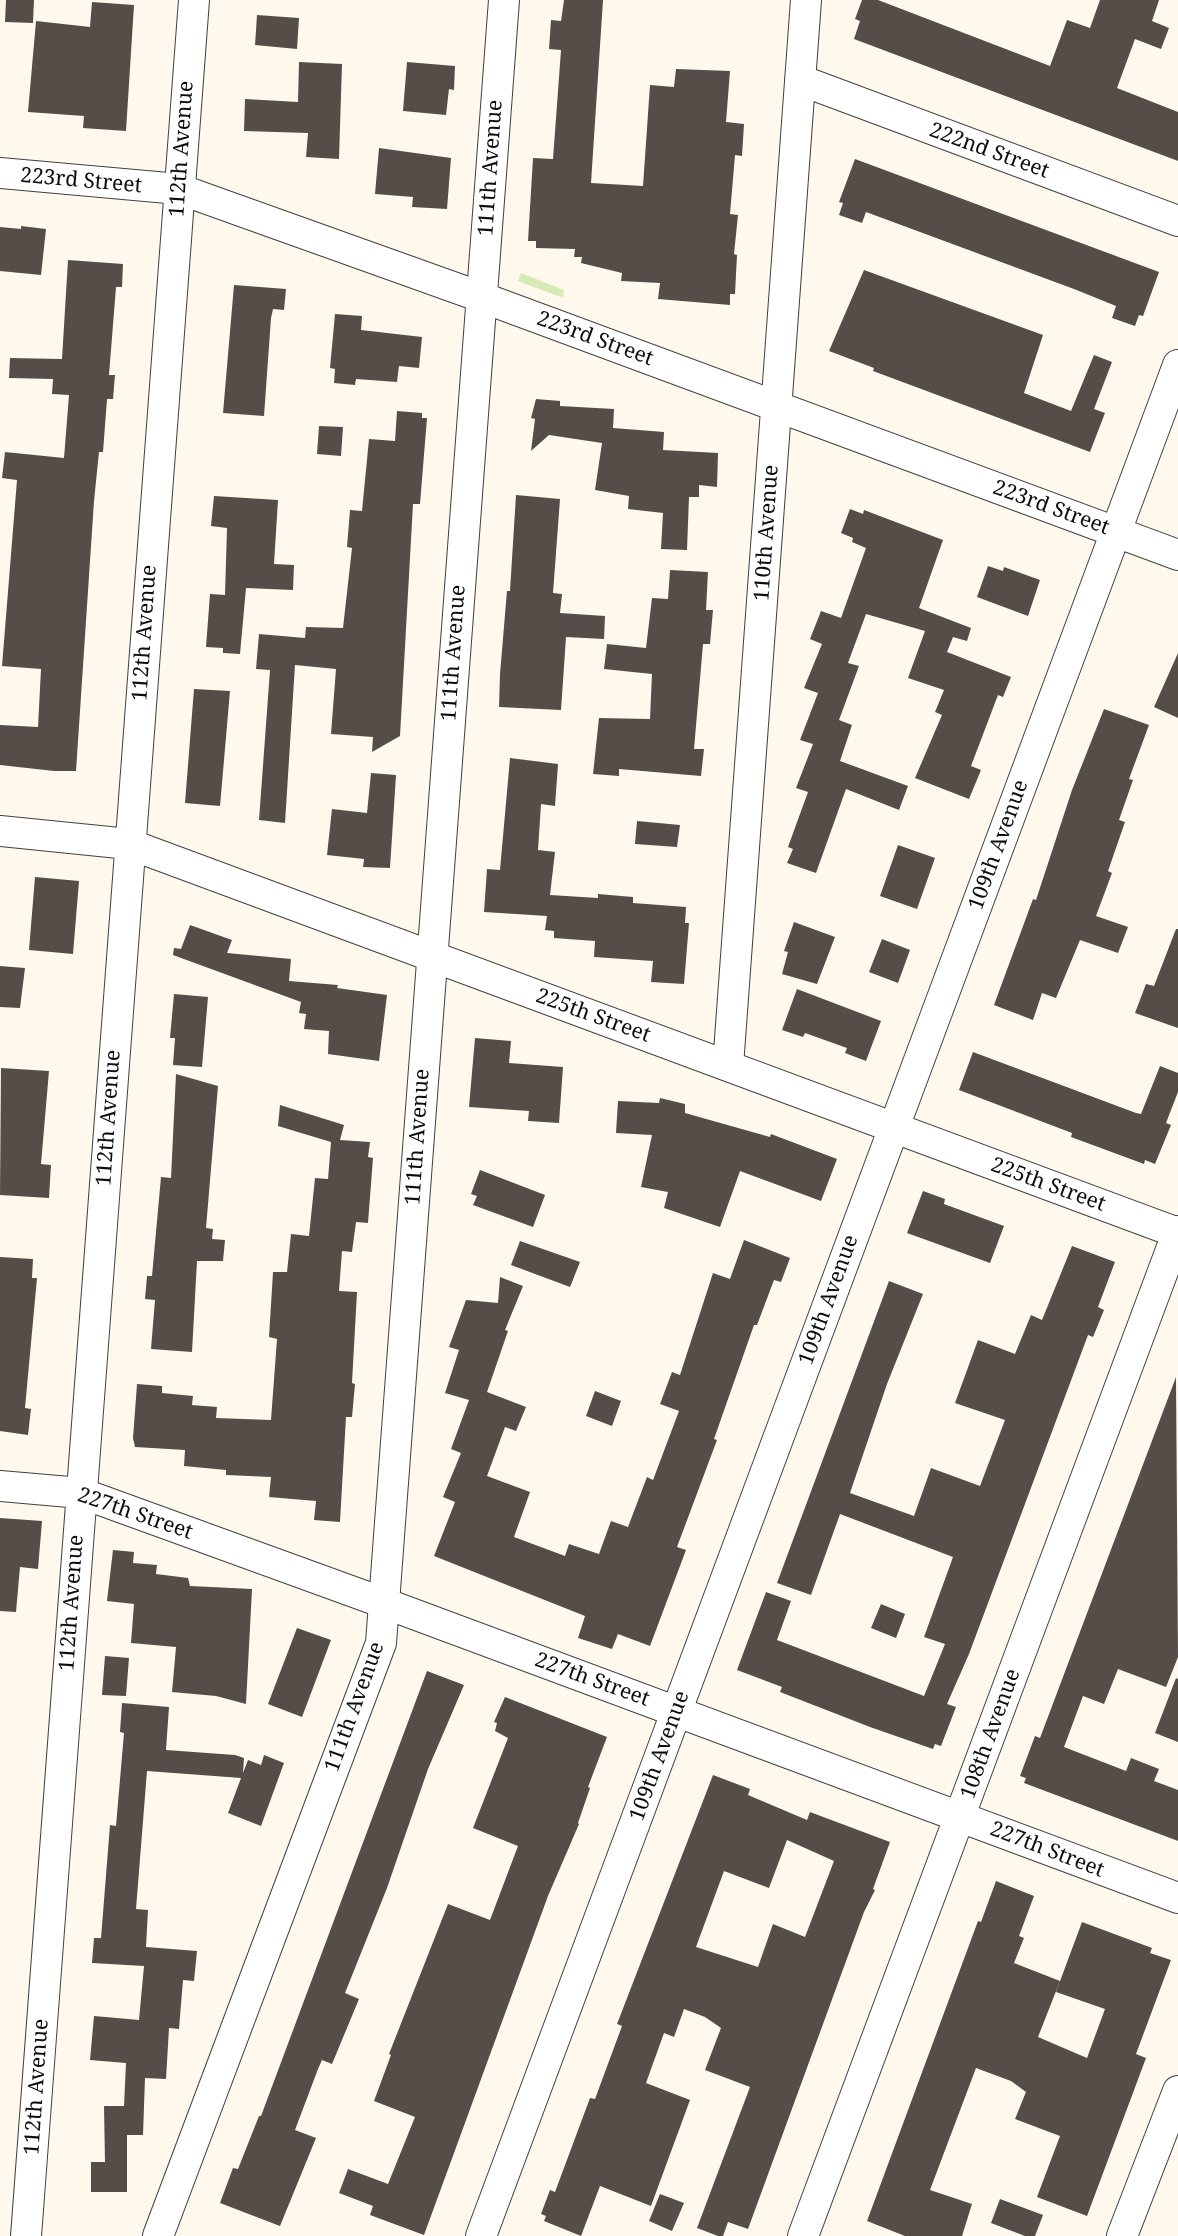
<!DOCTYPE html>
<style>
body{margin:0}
canvas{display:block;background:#fff9ed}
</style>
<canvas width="1178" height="2236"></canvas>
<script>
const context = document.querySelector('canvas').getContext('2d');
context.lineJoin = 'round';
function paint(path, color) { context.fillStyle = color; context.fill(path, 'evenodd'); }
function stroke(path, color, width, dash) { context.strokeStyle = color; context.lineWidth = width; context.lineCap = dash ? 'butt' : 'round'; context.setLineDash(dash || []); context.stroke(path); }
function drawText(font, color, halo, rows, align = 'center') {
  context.font = font + ' "Noto Serif",serif'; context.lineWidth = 6; context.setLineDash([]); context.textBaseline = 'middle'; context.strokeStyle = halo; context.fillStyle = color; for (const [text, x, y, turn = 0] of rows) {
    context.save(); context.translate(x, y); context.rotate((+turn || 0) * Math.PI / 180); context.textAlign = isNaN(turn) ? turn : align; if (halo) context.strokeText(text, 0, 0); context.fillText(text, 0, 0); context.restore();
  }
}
const green = new Path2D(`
 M 521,273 L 564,290 L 563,298 L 518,281 Z`);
const building = new Path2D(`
 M 6,0 L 34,0 L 33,23 L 5,22 Z
 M 564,0 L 603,0 L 591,183 L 643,186 L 650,85 L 674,87 L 676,69 L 730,71 L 726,122 L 744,124 L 742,156 L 735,155 L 730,214 L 738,215 L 734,254 L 737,255 L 735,294 L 730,294 L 730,305 L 658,299 L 660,283 L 621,281 L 622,273 L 581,263 L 582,257 L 574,257 L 575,249 L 536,248 L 536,241 L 528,241 L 533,158 L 553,159 L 561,50 L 549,49 L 551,20 L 561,21 Z
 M 862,0 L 878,0 L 1050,66 L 1067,20 L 1090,28 L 1100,0 L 1159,0 L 1152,21 L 1169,28 L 1161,49 L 1135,39 L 1117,88 L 1178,112 L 1178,161 L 854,39 L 860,21 L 855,19 Z
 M 92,2 L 134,5 L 126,131 L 83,128 L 84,116 L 28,112 L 36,21 L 90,27 Z
 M 257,15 L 299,18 L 297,49 L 255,45 Z
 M 299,62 L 342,64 L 339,159 L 306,157 L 308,133 L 244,131 L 245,99 L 298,102 Z
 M 407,62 L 455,66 L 454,90 L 449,89 L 446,115 L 403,111 Z
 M 379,148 L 451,158 L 447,209 L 412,207 L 413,197 L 375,194 Z
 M 855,159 L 1159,272 L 1143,316 L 1139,315 L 1135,326 L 1112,318 L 1116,306 L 1074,289 L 866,212 L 862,223 L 839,215 L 843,203 L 839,202 Z
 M 21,226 L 46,229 L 41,275 L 0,271 L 0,227 L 21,229 Z
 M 68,260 L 123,264 L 122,287 L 116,287 L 109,375 L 115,375 L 113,399 L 107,399 L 103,452 L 99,452 L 94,501 L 76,771 L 54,771 L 0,765 L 0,725 L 38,727 L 41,669 L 2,666 L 17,480 L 2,478 L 5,452 L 64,458 L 69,395 L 52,394 L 53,379 L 9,378 L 10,358 L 62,359 Z
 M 864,270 L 1043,335 L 1024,393 L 1071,411 L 1094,355 L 1112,362 L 1094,409 L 1105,413 L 1090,452 L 873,371 L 874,368 L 829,351 Z
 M 234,285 L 286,289 L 284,310 L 273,309 L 271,318 L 264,416 L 223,413 Z
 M 335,314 L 362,316 L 361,330 L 422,337 L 419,368 L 399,366 L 397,382 L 356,379 L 355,385 L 334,383 L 335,369 L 330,368 Z
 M 536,399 L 560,401 L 560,406 L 614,409 L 613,428 L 664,432 L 663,450 L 718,453 L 717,487 L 699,485 L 699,497 L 689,497 L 687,550 L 661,549 L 663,513 L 628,509 L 629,496 L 595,490 L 602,443 L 549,435 L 531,451 L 535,419 L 531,418 Z
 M 397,411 L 422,413 L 422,418 L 427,418 L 420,504 L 413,504 L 400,736 L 372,752 L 373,737 L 331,734 L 336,669 L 295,665 L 285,823 L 259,820 L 270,670 L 256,669 L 259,634 L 305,638 L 306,627 L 343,628 L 352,548 L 347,547 L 350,510 L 362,511 L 369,439 L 395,441 Z
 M 319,426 L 343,427 L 341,456 L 317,454 Z
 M 516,495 L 560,499 L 553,593 L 562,594 L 560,613 L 605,616 L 604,639 L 566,637 L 561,710 L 499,707 L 500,674 L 507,591 L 510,591 Z
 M 214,496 L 278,500 L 274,564 L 294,565 L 293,590 L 246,588 L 240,654 L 223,653 L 223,648 L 206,647 L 210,594 L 225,595 L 227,528 L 211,526 Z
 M 850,509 L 863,514 L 864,510 L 943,540 L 919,608 L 971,628 L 967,641 L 953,637 L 947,652 L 1011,677 L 1003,697 L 998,695 L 971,766 L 981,770 L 969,799 L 915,778 L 942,715 L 935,712 L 944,690 L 908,678 L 925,631 L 866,614 L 848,663 L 859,666 L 839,720 L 852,725 L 840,761 L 908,786 L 899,810 L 846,789 L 816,873 L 787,863 L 793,849 L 788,847 L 808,792 L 796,788 L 813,744 L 800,740 L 818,693 L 804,688 L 822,644 L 810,639 L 821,611 L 841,618 L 866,548 L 852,542 L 853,538 L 841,533 Z
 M 988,566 L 1003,571 L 1004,567 L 1040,580 L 1028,616 L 977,597 Z
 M 670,570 L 708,572 L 706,610 L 713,610 L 710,644 L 703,644 L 694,749 L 704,749 L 701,776 L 619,769 L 619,776 L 593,774 L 599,718 L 650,719 L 652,674 L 604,669 L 607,644 L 646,648 L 652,598 L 668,599 Z
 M 1178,653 L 1178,718 L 1154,707 Z
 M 194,689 L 230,691 L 220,806 L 185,803 Z
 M 1104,709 L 1149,725 L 1129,779 L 1133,780 L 1119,820 L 1125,822 L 1108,871 L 1112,873 L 1096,916 L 1128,927 L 1118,953 L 1080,940 L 1056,998 L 1042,993 L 1033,1020 L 994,1005 L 1033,899 L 1036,900 L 1072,790 Z
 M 510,758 L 558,764 L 555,806 L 541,804 L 538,850 L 555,852 L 550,895 L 598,898 L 598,894 L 633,897 L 633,903 L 686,907 L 685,923 L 689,923 L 684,984 L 651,982 L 653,961 L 594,957 L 595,941 L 554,938 L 554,931 L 545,930 L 547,916 L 484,912 L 487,869 L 500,870 Z
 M 371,773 L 396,775 L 390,868 L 363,867 L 364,859 L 327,855 L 332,809 L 367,813 Z
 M 637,821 L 680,825 L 677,847 L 635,844 Z
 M 898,845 L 935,858 L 917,909 L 880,896 Z
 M 35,877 L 79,881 L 73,954 L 29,950 Z
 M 794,922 L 835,937 L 817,984 L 782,974 L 788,952 L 784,951 Z
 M 190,925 L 232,940 L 227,953 L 291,959 L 289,981 L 338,985 L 337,988 L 387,995 L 379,1061 L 328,1054 L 329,1031 L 304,1029 L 306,1014 L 299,1013 L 301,1002 L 173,955 L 174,948 L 181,949 Z
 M 1176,929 L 1178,929 L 1178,1028 L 1135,1013 L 1146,984 L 1154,986 Z
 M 882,939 L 910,950 L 898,983 L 869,972 Z
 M 0,966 L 25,968 L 20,1008 L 0,1007 Z
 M 797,989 L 881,1021 L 866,1061 L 845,1053 L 847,1048 L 805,1033 L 803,1037 L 782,1030 Z
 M 174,994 L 208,997 L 202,1067 L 173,1065 L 175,1038 L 170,1038 Z
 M 475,1038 L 511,1041 L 509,1063 L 563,1067 L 559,1123 L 528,1121 L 529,1111 L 469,1107 Z
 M 973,1052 L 1136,1113 L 1141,1114 L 1160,1066 L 1178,1073 L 1178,1092 L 1166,1123 L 1171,1125 L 1155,1164 L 1145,1160 L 1144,1164 L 1071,1137 L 1072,1133 L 959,1090 Z
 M 1,1068 L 49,1071 L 41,1164 L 51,1165 L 49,1198 L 0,1195 Z
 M 176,1074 L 218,1086 L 206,1228 L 213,1229 L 212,1239 L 225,1240 L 223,1261 L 197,1261 L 192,1352 L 151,1349 L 155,1300 L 145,1299 L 147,1276 L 152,1276 L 161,1177 L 171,1178 Z
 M 660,1098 L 685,1104 L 685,1113 L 770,1137 L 771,1134 L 837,1159 L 821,1201 L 740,1171 L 720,1227 L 664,1208 L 668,1192 L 641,1187 L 652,1135 L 616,1133 L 618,1101 L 659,1103 Z
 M 280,1105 L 344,1125 L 340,1140 L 370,1142 L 368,1157 L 373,1158 L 368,1223 L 356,1222 L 352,1252 L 342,1251 L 339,1291 L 357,1292 L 352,1383 L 355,1384 L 352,1417 L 346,1417 L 340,1522 L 314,1520 L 316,1501 L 269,1497 L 271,1477 L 226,1475 L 226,1470 L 184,1466 L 185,1450 L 135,1447 L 133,1438 L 137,1384 L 162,1386 L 162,1393 L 193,1396 L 192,1405 L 217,1407 L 216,1418 L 271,1420 L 277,1339 L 269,1337 L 273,1272 L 287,1272 L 291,1234 L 309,1236 L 315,1178 L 328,1179 L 331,1142 L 278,1126 Z
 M 480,1170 L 545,1195 L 533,1227 L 473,1205 L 477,1196 L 471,1194 Z
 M 923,1191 L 945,1199 L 944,1204 L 1004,1226 L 990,1263 L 907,1233 Z
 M 744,1240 L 790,1258 L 781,1282 L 774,1280 L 757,1325 L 754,1325 L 714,1439 L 717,1440 L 677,1547 L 686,1550 L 650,1646 L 618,1634 L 612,1649 L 578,1638 L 585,1616 L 434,1556 L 455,1502 L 443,1497 L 461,1453 L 451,1449 L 469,1400 L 445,1393 L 459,1350 L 449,1347 L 466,1300 L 498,1303 L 500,1277 L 523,1286 L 505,1330 L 508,1331 L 487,1392 L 526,1407 L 516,1431 L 505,1427 L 487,1476 L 530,1492 L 514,1537 L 565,1556 L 569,1544 L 599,1554 L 611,1521 L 628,1527 L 647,1477 L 653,1480 L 679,1411 L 660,1404 L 672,1372 L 680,1375 L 713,1273 L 730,1279 Z
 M 520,1241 L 580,1262 L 570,1287 L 511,1265 Z
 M 1072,1246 L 1115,1262 L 1098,1307 L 1104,1310 L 1093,1337 L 1088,1335 L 969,1654 L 947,1704 L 956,1707 L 941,1746 L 935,1744 L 933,1749 L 870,1727 L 780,1692 L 782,1687 L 737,1670 L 766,1592 L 791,1601 L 777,1640 L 924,1696 L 945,1644 L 924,1637 L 953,1557 L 840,1514 L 811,1595 L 777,1583 L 889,1281 L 923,1294 L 887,1384 L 850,1493 L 914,1516 L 931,1468 L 980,1486 L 1005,1420 L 955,1403 L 978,1340 L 1015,1354 L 1031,1315 L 1042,1320 Z
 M 0,1257 L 33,1259 L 32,1278 L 37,1278 L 25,1408 L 31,1409 L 28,1435 L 0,1431 Z
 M 1176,1377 L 1178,1657 L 1166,1687 L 1118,1669 L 1104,1704 L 1083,1696 L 1064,1747 L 1126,1771 L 1131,1758 L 1159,1769 L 1154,1781 L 1178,1790 L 1178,1841 L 1024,1783 L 1026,1778 L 1020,1776 L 1035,1736 L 1040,1738 Z
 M 595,1391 L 621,1401 L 612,1426 L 586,1416 Z
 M 0,1518 L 42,1521 L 38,1569 L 20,1567 L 16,1612 L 0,1611 Z
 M 113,1550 L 134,1552 L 133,1563 L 157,1565 L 156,1574 L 188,1578 L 190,1586 L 252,1589 L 246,1704 L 216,1696 L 172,1692 L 176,1647 L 131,1643 L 134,1604 L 107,1601 Z
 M 881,1604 L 905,1614 L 896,1638 L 871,1628 Z
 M 297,1628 L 331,1640 L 302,1717 L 268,1704 Z
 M 105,1656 L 129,1658 L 126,1696 L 102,1695 Z
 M 427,1671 L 464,1685 L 428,1769 L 387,1888 L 345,1993 L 359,1999 L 332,2064 L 322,2060 L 318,2069 L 295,2130 L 316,2138 L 280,2226 L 220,2203 L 233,2168 L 238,2169 L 259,2116 L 261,2116 Z
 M 1176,1678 L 1178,1679 L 1178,1742 L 1155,1733 Z
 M 505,1697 L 607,1737 L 588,1787 L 590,1788 L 578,1823 L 579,1824 L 548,1896 L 424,2235 L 370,2215 L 373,2206 L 339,2193 L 348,2169 L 388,2184 L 415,2117 L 374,2101 L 391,2055 L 389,2054 L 448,1904 L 490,1920 L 518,1846 L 473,1828 L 508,1738 L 495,1731 L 497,1723 L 494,1722 Z
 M 122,1703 L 169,1707 L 166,1750 L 235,1755 L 244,1758 L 243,1773 L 248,1760 L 261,1765 L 264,1755 L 284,1763 L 261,1826 L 228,1813 L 241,1778 L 147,1771 L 136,1909 L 148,1910 L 146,1947 L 197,1951 L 194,1981 L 183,1980 L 179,2029 L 169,2028 L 166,2079 L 145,2078 L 143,2135 L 127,2135 L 127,2192 L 91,2192 L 91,2162 L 105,2162 L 104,2106 L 124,2106 L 126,2063 L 90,2060 L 94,2016 L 139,2020 L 144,1966 L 92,1963 L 94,1938 L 101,1938 L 110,1825 L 116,1826 L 124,1733 L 120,1732 Z
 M 713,1775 L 750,1789 L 748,1795 L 807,1820 L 810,1812 L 890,1842 L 873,1889 L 875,1890 L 864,1912 L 748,2229 L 728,2222 L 723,2236 L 718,2236 L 697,2228 L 750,2087 L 705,2070 L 721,2028 L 705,2017 L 684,2009 L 674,2037 L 664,2033 L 646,2083 L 690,2100 L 651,2206 L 600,2186 L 581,2236 L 544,2221 L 546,2216 L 541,2214 L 550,2190 L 555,2192 L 590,2098 L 595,2099 L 622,2026 L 617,2024 L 634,1980 ZM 787,1840 L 834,1861 L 805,1937 L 773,1924 L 758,1967 L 696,1947 L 724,1871 L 769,1888 Z
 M 996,1881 L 1034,1896 L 1019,1936 L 1024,1938 L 1014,1963 L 1060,1981 L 1038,2037 L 1087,2058 L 1105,2009 L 1056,1992 L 1082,1922 L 1152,1948 L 1150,1953 L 1171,1960 L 1136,2054 L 1146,2058 L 1087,2216 L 1037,2197 L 1060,2136 L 1015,2119 L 1026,2092 L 1011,2081 L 976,2068 L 930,2190 L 972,2204 L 962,2236 L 905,2236 L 867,2221 L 978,1921 L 981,1922 Z
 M 660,2194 L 684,2203 L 672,2231 L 649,2221 Z
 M 1000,2199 L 1043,2215 L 1035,2236 L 1025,2236 L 991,2223 Z`);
const minor = new Path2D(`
 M 800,80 L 1178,221
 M 0,173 L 179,189 L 481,297 L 1178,555
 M 0,831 L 129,844 L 1178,1233
 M 728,1066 L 806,0
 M 0,1486 L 81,1493 L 384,1603 L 1178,1898
 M 26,2236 L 194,0
 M 158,2236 L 381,1643 L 504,0
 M 481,2236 L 1178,365
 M 803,2236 L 1178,1231
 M 1122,2236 L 1178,2091`);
const streetNames = [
 ["112th Avenue",182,149,-86],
 ["222nd Street",989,151,20],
 ["111th Avenue",491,168,-86],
 ["223rd Street",81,181,5],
 ["223rd Street",595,339,20],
 ["223rd Street",1051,508,20],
 ["110th Avenue",767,533,-86],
 ["112th Avenue",145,633,-86],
 ["111th Avenue",454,653,-86],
 ["109th Avenue",999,845,-70],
 ["225th Street",593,1016,20],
 ["112th Avenue",109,1118,-86],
 ["111th Avenue",418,1137,-86],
 ["225th Street",1048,1185,20],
 ["109th Avenue",829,1300,-70],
 ["227th Street",135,1514,19],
 ["112th Avenue",72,1603,-86],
 ["227th Street",592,1680,20],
 ["111th Avenue",355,1707,-70],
 ["108th Avenue",991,1734,-70],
 ["109th Avenue",660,1756,-70],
 ["227th Street",1047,1850,21],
 ["112th Avenue",37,2087,-86]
];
paint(green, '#d7e9b7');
paint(building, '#564d49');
stroke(minor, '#404040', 32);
stroke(minor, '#fff', 30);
drawText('21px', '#0d0d0d', '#fff', streetNames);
</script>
